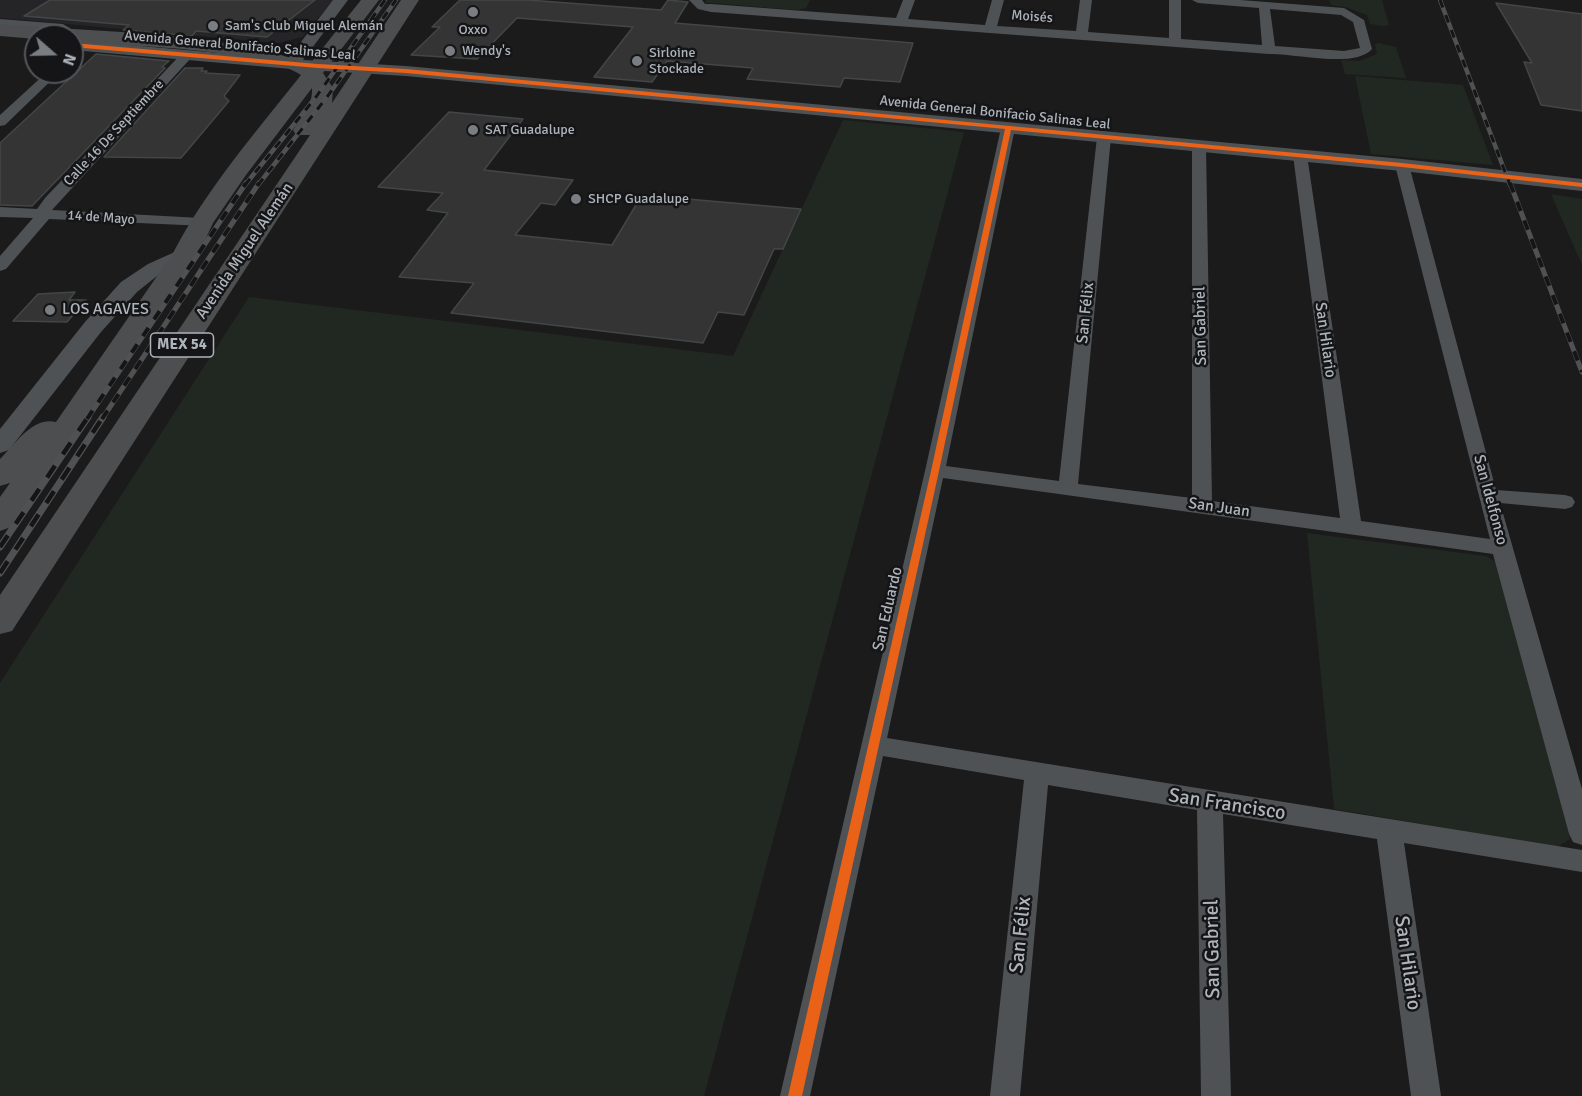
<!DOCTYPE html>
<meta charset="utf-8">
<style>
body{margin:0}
#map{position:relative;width:1582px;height:1096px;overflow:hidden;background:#1b1b1b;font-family:Signika,sans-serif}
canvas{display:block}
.north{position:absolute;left:24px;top:24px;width:60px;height:60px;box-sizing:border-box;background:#151517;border:2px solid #525559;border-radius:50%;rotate:110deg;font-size:16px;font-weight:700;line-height:24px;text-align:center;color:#adb4bb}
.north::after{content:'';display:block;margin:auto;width:21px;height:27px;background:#7a7e83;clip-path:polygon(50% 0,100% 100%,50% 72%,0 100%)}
</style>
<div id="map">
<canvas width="1582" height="1096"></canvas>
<div class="north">N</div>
</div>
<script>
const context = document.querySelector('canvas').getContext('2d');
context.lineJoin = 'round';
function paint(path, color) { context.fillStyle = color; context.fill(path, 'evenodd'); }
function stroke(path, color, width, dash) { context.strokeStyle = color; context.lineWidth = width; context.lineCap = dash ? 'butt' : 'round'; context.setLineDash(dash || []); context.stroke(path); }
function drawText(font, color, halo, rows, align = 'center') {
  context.font = font + ' Signika,sans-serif'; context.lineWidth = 5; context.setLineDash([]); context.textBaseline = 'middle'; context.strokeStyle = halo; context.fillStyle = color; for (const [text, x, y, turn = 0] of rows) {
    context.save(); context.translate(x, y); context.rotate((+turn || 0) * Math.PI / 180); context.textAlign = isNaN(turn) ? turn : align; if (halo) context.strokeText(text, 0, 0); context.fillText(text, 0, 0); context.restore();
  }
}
const built = new Path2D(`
 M 0,0 L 334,0 L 302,37 L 278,43 L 0,18 Z`);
const green = new Path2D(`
 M 706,0 L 810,0 L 806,8 L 797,10 L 711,3 L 706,3 Z
 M 1329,0 L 1382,0 L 1389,25 L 1384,26 L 1370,24 L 1367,15 L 1345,7 L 1331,5 Z
 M 1379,43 L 1396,47 L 1406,78 L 1345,74 L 1341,60 L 1359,61 L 1377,54 L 1375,44 Z
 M 1355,76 L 1463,85 L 1493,165 L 1371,154 Z
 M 843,120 L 964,132 L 704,1096 L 0,1096 L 0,683 L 249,297 L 733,356 Z
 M 1551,194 L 1582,199 L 1582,265 Z
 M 1307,533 L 1486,556 L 1499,564 L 1570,839 L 1557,847 L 1334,809 Z`);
const building = new Path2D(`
 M 50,0 L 315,0 L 267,37 L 196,31 L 192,36 L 123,30 L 129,25 L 24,16 Z
 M 460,0 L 528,0 L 661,10 L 668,0 L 688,2 L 675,23 L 913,43 L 900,82 L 844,78 L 840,87 L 747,79 L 753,68 L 667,61 L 652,82 L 594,77 L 633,27 L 517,18 L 477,59 L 411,55 L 440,27 L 432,27 Z
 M 1496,3 L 1582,14 L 1582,111 L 1541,105 L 1524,62 L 1532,63 Z
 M 96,54 L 169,61 L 162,67 L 165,68 L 32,206 L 0,205 L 0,143 Z
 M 185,68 L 203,68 L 201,71 L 207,71 L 205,73 L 240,75 L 224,96 L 229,101 L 181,158 L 104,157 Z
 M 449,112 L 523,119 L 484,170 L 573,180 L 555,205 L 541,203 L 515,235 L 612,245 L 642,195 L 801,209 L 783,249 L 774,249 L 744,315 L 718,312 L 703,343 L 451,313 L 474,283 L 399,277 L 448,213 L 427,210 L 443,193 L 378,187 Z
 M 75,292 L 69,300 L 86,300 L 67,322 L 13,321 L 38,294 Z`);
const minor = new Path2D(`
 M 689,0 L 702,0 L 705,4 L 711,4 L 896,18 L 903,0 L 915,0 L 908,19 L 985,25 L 992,0 L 1004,0 L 997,26 L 1076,31 L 1080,0 L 1092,0 L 1088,32 L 1169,38 L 1169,0 L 1181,0 L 1181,39 L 1262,45 L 1259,8 L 1198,3 L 1192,0 L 1240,0 L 1344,8 L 1364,20 L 1372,49 C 1355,69 1294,53 1269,54 L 711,12 L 698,9 ZM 1270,9 L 1341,15 L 1353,22 L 1360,48 L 1344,51 L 1275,46 Z
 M 82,42 L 88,46 L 76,59 L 72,60 L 72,49 Z
 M 187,51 L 193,55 L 191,58 L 52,210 L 201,218 L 209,223 L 206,226 L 49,219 L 6,269 L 0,271 L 0,256 L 33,218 L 0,217 L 0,207 L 37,209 L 45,198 L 183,52 Z
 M 47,72 L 60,72 L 5,125 L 0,126 L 0,115 Z
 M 1008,124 L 1015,128 L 946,466 L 1059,481 L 1097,137 L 1104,133 L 1111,137 L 1078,484 L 1192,498 L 1192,146 L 1199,142 L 1206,146 L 1212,501 L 1340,518 L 1293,155 L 1300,151 L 1307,155 L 1361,521 L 1490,539 L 1395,165 L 1402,161 L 1409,165 L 1496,490 L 1565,495 L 1572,497 L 1575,502 L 1572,507 L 1565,509 L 1500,503 L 1582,789 L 1582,845 L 1573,842 L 1569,834 L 1493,554 L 943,478 L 887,738 L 1582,850 L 1582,872 L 1404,843 L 1441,1096 L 1411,1096 L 1377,839 L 1223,814 L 1231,1096 L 1201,1096 L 1197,810 L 1048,785 L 1020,1096 L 990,1096 L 1024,780 L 883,756 L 810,1096 L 780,1096 L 925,471 L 1001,128 Z`);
const tertiary = new Path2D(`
 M 333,0 L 348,0 L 303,60 L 406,66 L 1402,159 L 1582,179 L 1582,191 L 1402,171 L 406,76 L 292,69 L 72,50 L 72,40 L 288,59 Z
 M 0,19 L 63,24 L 71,29 L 63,34 L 0,29 Z
 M 186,247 L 193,249 L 196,253 L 193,257 L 162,272 L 137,292 L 101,332 L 9,450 L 0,453 L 0,429 L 85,322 L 121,282 L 148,264 Z`);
const trunk = new Path2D(`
 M 361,0 L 379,0 L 323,73 L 333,88 L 332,103 L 401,0 L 419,0 L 12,631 L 0,634 L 0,595 L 310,135 L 296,135 L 293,130 C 302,116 313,105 312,88 L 246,175 L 213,223 L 199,253 L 99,404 L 11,527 L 0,531 L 0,497 L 10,483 L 0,486 L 0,459 C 15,444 33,416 56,422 L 173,253 C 207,188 256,132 301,75 C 261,48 124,46 72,42 L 72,36 L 36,36 L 36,39 L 0,36 L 0,24 C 100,33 216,30 310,64 Z`);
const railFar2 = new Path2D(`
 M 1440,0 L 1510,185
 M 245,185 L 316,97 L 385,0
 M 258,185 L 327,97 L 396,0`);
const railFar1 = new Path2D(`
 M 1510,183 L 1582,372
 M 87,419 L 246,183
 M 102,419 L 259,183`);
const rail = new Path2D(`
 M 0,547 L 88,417
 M 0,573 L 103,417`);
const cycleway = new Path2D(`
 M 72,43 L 318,64 L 406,69 L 1402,163 L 1582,183 L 1582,187 L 1402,167 L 1011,130 L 939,471 L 802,1096 L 788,1096 L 931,471 L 1005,129 L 406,73 L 318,68 L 72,47 Z`);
const markers = [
 [473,12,6,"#7a7e83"],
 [213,26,6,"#7a7e83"],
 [450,51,6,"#7a7e83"],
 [637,61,6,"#7a7e83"],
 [473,130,6,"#7a7e83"],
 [576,199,6,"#7a7e83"],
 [50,310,6,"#7a7e83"]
];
const farStreetnames = [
 ["Moisés",1032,17,4],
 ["Avenida General Bonifacio Salinas Leal",240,46,5],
 ["Avenida General Bonifacio Salinas Leal",995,113,6],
 ["Calle 16 De Septiembre",114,133,-47],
 ["14 de Mayo",101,218,4]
];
const farPoinames = [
 ["Sam's Club Miguel Alemán",225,26],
 ["Oxxo",473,30,"center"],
 ["Wendy's",462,51],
 ["Sirloine",649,53],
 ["Stockade",649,69],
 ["SAT Guadalupe",485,130],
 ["SHCP Guadalupe",588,199]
];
const shields = [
 [182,345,63]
];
const shieldNames = [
 ["MEX 54",182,345]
];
const streetNames = [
 ["Avenida Miguel Alemán",245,251,-56],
 ["San Félix",1086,313,-84],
 ["San Gabriel",1201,326,-91],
 ["San Hilario",1325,340,82],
 ["San Idelfonso",1490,500,75],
 ["San Juan",1219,508,8],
 ["San Eduardo",888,609,-77]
];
const poiNames = [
 ["LOS AGAVES",62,310]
];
const nearStreetnames = [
 ["San Francisco",1227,805,9],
 ["San Félix",1021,935,-84],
 ["San Gabriel",1213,949,-91],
 ["San Hilario",1407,963,82]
];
paint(built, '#252527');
paint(green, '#212821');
paint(building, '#343435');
stroke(building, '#434647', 1.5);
paint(minor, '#4f5254');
paint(tertiary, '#4f5254');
paint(trunk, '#4c4e50');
stroke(railFar2, '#505152', 4.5);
stroke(railFar1, '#505152', 5);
stroke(rail, '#505152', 7);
stroke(railFar2, '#151517', 3, [8]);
stroke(railFar1, '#151517', 4, [10]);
stroke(rail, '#151517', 4.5, [14]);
paint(cycleway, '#ea6118');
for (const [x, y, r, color] of markers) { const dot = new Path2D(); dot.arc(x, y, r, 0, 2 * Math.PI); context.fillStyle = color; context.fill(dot); stroke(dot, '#151517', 2); }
drawText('14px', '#adb4bb', '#151517', farStreetnames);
drawText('14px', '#adb4bb', '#151517', farPoinames, 'left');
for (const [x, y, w] of shields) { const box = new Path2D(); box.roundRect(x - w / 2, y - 12, w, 24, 4.5); context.fillStyle = '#151517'; context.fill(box); stroke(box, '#adb4bb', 1.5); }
drawText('bold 15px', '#adb4bb', null, shieldNames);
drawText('16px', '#adb4bb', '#151517', streetNames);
drawText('16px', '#adb4bb', '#151517', poiNames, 'left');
drawText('20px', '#adb4bb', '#151517', nearStreetnames);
</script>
